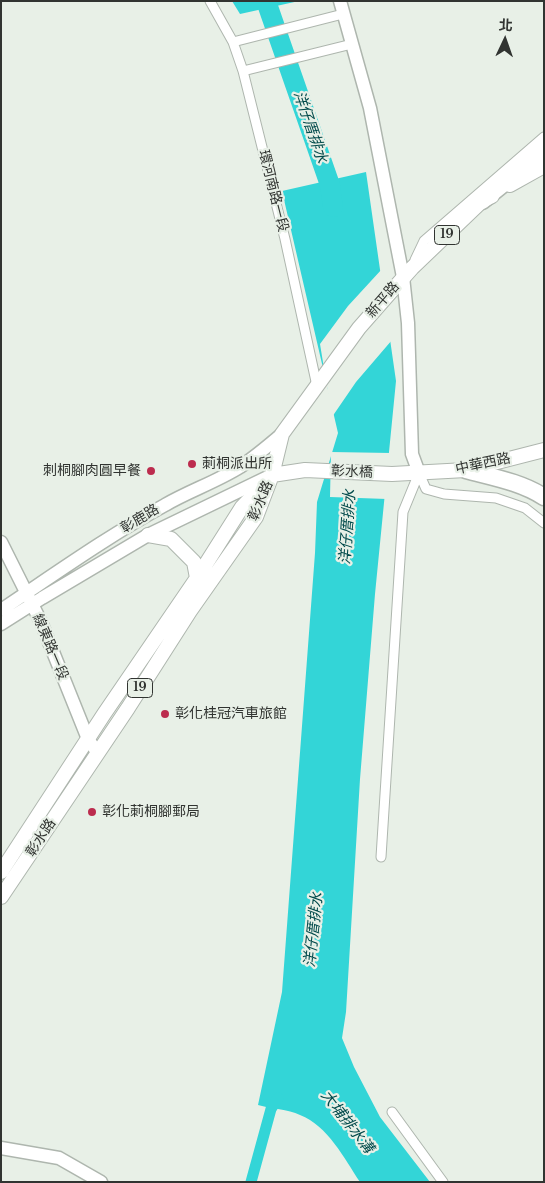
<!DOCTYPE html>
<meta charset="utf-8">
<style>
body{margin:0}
#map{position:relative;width:545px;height:1183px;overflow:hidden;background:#e8f0e7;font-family:"Libre Baskerville","Noto Sans TC",serif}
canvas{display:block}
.frame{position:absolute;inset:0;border:2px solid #313431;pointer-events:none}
.north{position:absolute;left:480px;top:15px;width:50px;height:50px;-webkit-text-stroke:4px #e8f0e7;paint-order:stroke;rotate:3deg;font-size:14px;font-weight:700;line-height:20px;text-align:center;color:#313431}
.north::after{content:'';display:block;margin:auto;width:18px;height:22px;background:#313431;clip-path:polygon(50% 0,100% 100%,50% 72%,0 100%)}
</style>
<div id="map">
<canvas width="545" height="1183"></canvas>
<div class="frame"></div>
<div class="north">北</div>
</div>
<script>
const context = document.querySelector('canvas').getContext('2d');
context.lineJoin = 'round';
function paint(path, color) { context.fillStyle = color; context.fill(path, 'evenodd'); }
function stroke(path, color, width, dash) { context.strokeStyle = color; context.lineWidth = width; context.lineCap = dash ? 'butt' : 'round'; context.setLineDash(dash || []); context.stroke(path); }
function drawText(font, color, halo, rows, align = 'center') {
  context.font = font + ' "Libre Baskerville","Noto Sans TC",serif'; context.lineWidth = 4.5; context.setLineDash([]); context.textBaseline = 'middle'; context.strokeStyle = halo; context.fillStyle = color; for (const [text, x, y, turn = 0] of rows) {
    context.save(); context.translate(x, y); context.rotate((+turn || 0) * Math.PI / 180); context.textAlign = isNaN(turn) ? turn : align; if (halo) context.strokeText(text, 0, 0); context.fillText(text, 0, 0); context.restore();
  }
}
const water = new Path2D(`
 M 232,1 L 299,1 L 240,14 Z
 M 366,172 L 396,381 L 375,594 L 360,779 L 346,1012 L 342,1038 L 354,1067 L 380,1117 L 430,1182 L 360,1182 C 344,1158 328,1126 300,1115 C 288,1109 271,1109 258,1105 L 282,992 L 315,553 L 317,502 L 338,433 L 282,191 Z`);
const pier = new Path2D(`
 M 382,269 L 392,340 L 356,382 L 332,417 L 320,344 L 348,306 Z
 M 331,452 L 391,453 L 387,499 L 330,497 Z`);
const canal = new Path2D(`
 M 251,1182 L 271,1109 L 278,1098`);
const river = new Path2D(`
 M 266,1 L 330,185 L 333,207`);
const street = new Path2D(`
 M 210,1 L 233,42 L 243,71 L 285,239 L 317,386
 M 233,42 L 343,14
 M 243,71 L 352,44
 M 415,260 L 424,241 L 544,137
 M 419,473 L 426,489 L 444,494 L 496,498 L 525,508 L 544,523
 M 381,857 L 403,512 L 419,473
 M 392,1112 L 443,1182`);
const secondary = new Path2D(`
 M 340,1 L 370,108 L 403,277 L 408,323 L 412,454 L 419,473
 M 1,542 L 41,622 L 88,739 L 97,752
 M 1,610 C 55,574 108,536 165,505 C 189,491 216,482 240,467 C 255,457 268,446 282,434
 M 1,624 L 42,598 L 148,535 L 270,476
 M 1,1148 L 59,1158 L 101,1182`);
const primary = new Path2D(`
 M 510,185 L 544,166
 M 272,475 L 305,470 L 392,474 L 466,470 L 544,450
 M 148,535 L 171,539 L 194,562 L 197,578
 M 1,872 L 104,714 L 197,578 L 242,507 L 267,481
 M 1,897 L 128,708 L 190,611 L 256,517 L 272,475 L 282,434 L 359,328 L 388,295 L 412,268 L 482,201 L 492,196`);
const highway = new Path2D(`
 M 482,201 L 544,151
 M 466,470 C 492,477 521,482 544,497`);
const markers = [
 [192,464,5,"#bc2c4e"],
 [151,471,5,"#bc2c4e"],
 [165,714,5,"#bc2c4e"],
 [92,812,5,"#bc2c4e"]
];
const shields = [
 [447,235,25],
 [140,688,25]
];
const shieldNames = [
 ["19",447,235],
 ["19",140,688]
];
const streetNames = [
 ["環河南路一段",273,191,76],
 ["新平路",383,300,-49],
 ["中華西路",483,464,-12],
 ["彰水橋",352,472,2],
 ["彰水路",261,501,-67],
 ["彰鹿路",140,519,-31],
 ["線東路一段",50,647,67],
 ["彰水路",41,838,-57]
];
const poiNames = [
 ["莿桐派出所",202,464],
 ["刺桐腳肉圓早餐",141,471,"right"],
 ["彰化桂冠汽車旅館",175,714],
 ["彰化莿桐腳郵局",102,812]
];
const waterNames = [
 ["洋仔厝排水",310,127,71],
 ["洋仔厝排水",348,527,-86],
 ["洋仔厝排水",314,930,-84],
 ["大埔排水溝",347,1122,52]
];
paint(water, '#33d5d7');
paint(pier, '#e8f0e7');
stroke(canal, '#33d5d7', 11);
stroke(river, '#33d5d7', 20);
stroke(street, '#aeb6ae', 11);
stroke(secondary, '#aeb6ae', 15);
stroke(primary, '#aeb6ae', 16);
stroke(highway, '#aeb6ae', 19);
stroke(street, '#fff', 9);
stroke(secondary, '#fff', 12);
stroke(primary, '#fff', 14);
stroke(highway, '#fff', 16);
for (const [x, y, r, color] of markers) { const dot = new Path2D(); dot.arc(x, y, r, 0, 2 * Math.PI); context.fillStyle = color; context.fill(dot); stroke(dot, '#e8f0e7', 2); }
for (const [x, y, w] of shields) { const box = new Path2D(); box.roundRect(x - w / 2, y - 9.5, w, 19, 4); context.fillStyle = '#e8f0e7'; context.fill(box); stroke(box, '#313431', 1); }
drawText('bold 12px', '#313431', null, shieldNames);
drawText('14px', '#313431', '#e8f0e7', streetNames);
drawText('14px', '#313431', '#e8f0e7', poiNames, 'left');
drawText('italic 15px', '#024a4b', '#e8f0e7', waterNames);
</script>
